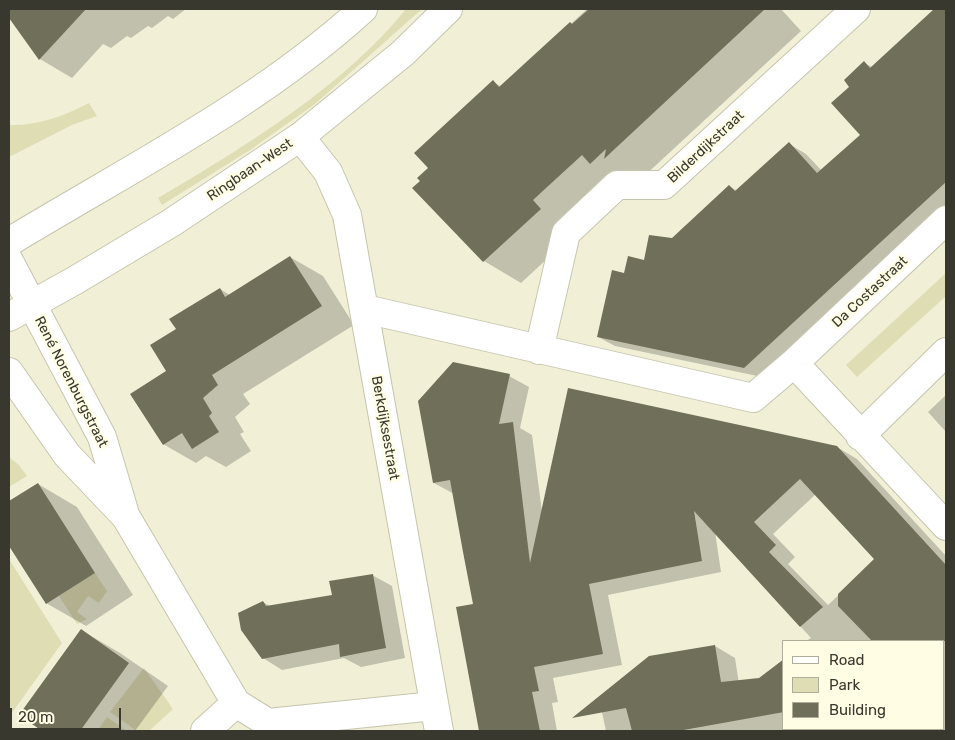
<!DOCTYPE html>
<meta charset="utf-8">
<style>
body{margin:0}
#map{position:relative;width:955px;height:740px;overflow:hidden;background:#f1f0d7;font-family:Rubik,sans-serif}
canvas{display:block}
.frame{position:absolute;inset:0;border:10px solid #39382e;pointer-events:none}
.legend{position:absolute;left:782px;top:640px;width:162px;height:90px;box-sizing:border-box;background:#fffde4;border:1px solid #b0ae9b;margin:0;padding:6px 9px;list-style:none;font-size:15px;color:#39382e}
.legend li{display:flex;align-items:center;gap:10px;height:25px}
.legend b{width:25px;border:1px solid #b0ae9b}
.scale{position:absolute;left:10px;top:708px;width:111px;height:22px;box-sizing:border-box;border:2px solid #39382e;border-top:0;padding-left:6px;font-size:15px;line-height:18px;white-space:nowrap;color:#39382e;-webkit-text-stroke:4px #fffde4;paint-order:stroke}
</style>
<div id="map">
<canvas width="955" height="740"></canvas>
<div class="frame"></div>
<ul class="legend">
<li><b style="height:6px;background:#fff"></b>Road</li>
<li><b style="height:14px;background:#dfddb3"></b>Park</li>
<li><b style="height:14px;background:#706f59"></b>Building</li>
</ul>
<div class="scale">20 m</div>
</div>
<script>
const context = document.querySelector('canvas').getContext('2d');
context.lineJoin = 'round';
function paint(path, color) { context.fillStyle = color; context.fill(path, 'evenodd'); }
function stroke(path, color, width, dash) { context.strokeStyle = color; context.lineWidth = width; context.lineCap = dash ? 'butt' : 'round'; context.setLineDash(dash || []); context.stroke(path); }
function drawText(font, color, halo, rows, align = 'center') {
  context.font = font + ' Rubik,sans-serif'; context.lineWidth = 5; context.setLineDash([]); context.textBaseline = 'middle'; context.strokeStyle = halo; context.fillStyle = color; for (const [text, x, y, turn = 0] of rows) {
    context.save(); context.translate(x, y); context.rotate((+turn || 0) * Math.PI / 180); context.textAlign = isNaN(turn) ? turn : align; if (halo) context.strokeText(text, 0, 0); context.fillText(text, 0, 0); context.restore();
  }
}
const green = new Path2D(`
 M 406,9 L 422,9 L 315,104 L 250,150 L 162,205 L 158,198 C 243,148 344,86 406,9 Z
 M 89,103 L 97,116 L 72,125 L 9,157 L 9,125 C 38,126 64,116 89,103 Z
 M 946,273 L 946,296 L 857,377 L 846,365 Z
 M 9,457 L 19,465 L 27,476 L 9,487 Z
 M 9,559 L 62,643 L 9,717 Z
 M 95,573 L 107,591 L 99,603 L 88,596 L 77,612 L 87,619 L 77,624 L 59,596 Z
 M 144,668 L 173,709 L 149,731 L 137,731 L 110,712 Z
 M 107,717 L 127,731 L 97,731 Z`);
const shadow = new Path2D(`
 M 9,9 L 186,9 L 173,19 L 168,16 L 152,28 L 148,26 L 131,38 L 127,36 L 111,48 L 103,44 L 72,78 L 40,59 L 9,17 Z
 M 587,9 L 781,9 L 801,31 L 641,179 L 577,231 L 521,283 L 484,261 L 421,181 L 493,82 L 502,87 Z
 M 936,9 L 946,9 L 946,208 L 762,377 L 615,346 L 598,337 L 625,275 L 673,240 L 729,186 L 737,191 L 789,144 L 806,154 L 822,171 L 862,135 L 851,87 L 864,63 L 872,67 Z
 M 290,257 L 323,276 L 354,325 L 243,394 L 250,404 L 235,417 L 244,432 L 240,434 L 251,451 L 226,467 L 206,456 L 196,463 L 163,444 L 168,371 L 178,330 L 220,289 L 230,295 Z
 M 509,376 L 529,387 L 520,428 L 532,435 L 542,512 L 837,447 L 857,459 L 946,556 L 946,731 L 606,731 L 599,698 L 715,646 L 735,658 L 739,684 L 760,680 L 784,660 L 784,729 L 944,729 L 944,641 L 806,641 L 811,638 L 715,532 L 721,572 L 608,595 L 622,665 L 553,678 L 558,702 L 552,703 L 557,731 L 480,731 L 457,608 L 474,605 L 454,494 L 434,483 ZM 816,494 L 876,560 L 828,605 L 788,564 L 795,557 L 773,534 Z
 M 946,395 L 946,432 L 928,412 Z
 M 38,484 L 77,507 L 133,595 L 86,626 L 46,603 L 9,544 L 9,503 Z
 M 372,575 L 392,586 L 405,658 L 361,667 L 344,658 L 282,670 L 263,658 L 263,602 L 272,607 L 333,596 Z
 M 81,630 L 120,653 L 168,686 L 135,731 L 44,731 L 21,714 Z`);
const building = new Path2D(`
 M 9,9 L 86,9 L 39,60 L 9,18 Z
 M 589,9 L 765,9 L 604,159 L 606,149 L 590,164 L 582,155 L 533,200 L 541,209 L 483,262 L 412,188 L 420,181 L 417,178 L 428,168 L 414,153 L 493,80 L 499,87 L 570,22 L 572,24 Z
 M 934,9 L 946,9 L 946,182 L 744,368 L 597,337 L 612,270 L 624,273 L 628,256 L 644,260 L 649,235 L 672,238 L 729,185 L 735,191 L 789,142 L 817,173 L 860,135 L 831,103 L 849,87 L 844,80 L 864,61 L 870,68 Z
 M 290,256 L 322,306 L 212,375 L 218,385 L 203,398 L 212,413 L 209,416 L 219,432 L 192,449 L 182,433 L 163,445 L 130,394 L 166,371 L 150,345 L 176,329 L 169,319 L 220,288 L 225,297 Z
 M 453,362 L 510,374 L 499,424 L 513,422 L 530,563 L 568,388 L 837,446 L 946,565 L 946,641 L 872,641 L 838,606 L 838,594 L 874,559 L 800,479 L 754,522 L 776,545 L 769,552 L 823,607 L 800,627 L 694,511 L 702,561 L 589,584 L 603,654 L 534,667 L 539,691 L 532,692 L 540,731 L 479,731 L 456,607 L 473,604 L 463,552 L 450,480 L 433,483 L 418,401 Z
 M 38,483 L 95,573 L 46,604 L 9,546 L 9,501 Z
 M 373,574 L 386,648 L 340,657 L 339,644 L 262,659 L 241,630 L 238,613 L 263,601 L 266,606 L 332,595 L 329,581 Z
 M 81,629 L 129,663 L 80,731 L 42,731 L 19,715 Z
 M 715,645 L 721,682 L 759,678 L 784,659 L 784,712 L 678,731 L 632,731 L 626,708 L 572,718 L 649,656 Z`);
const minor = new Path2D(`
 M 300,137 L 328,172 L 347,215 L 439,731
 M 9,261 L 102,437 L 124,511
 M 365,309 L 753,398 L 794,363 L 946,526
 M 539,350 L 566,233 L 617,185 L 664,185 L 856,9
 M 794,363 L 946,220
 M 9,372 L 67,455 L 126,517 L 236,703 L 268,723 L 434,706
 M 860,436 L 946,352
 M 205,731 L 236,703`);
const major = new Path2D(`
 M 9,242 C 129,169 259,104 363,9
 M 9,317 L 74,281 L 171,223 L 300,137 L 403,53 L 448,9`);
const streetNames = [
 ["Bilderdijkstraat",706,147,-43],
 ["Ringbaan-West",250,170,-34],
 ["Da Costastraat",870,292,-43],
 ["René Norenburgstraat",71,382,63],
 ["Berkdijksestraat",385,428,80]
];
paint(green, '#dfddb3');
paint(shadow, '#0003');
paint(building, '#706f59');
stroke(minor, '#c6c5ad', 30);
stroke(major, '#c6c5ad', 30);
stroke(minor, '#fff', 28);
stroke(major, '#fff', 28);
drawText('14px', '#39382e', '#fffde4', streetNames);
</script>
